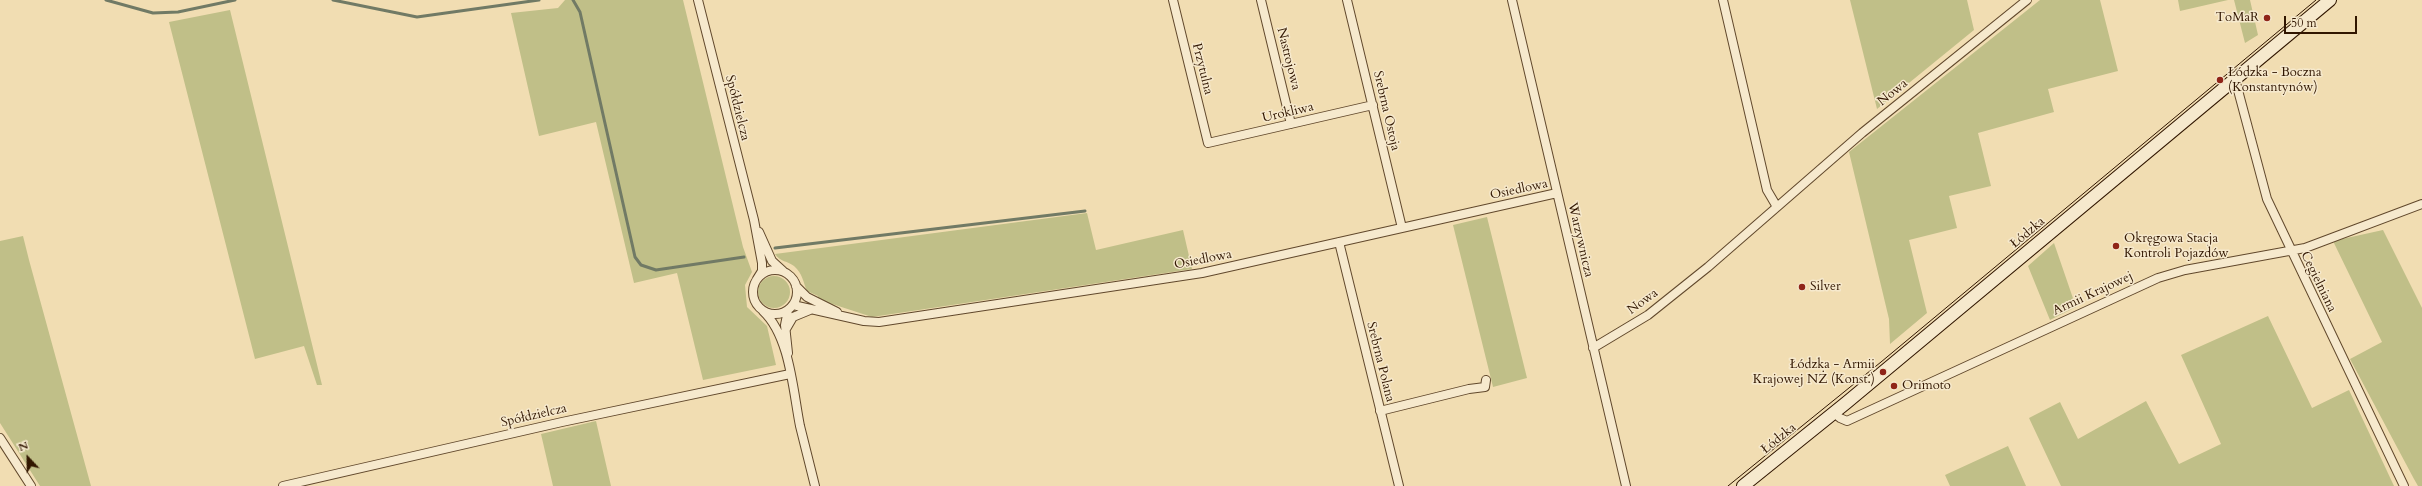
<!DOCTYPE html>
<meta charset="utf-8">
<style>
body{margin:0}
#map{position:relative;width:2422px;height:486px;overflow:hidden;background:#f1ddb2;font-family:Cardo,serif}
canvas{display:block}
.north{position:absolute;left:8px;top:438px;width:40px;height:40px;-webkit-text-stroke:3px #f6e9cd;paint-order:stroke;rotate:338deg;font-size:11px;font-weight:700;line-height:16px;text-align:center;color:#311600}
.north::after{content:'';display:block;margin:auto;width:14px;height:18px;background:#311600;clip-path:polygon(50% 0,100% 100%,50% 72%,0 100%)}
.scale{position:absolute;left:2284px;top:16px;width:73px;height:18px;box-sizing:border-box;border:2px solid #311600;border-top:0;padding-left:5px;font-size:12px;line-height:14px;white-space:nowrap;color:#311600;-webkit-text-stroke:3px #f6e9cd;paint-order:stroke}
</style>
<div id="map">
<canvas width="2422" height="486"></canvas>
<div class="north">N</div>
<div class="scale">50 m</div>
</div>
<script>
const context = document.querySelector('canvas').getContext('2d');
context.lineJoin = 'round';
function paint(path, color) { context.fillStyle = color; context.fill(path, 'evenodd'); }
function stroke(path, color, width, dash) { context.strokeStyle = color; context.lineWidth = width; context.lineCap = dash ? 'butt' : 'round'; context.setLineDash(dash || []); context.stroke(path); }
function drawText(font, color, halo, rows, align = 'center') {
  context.font = font + ' Cardo,serif'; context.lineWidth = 3; context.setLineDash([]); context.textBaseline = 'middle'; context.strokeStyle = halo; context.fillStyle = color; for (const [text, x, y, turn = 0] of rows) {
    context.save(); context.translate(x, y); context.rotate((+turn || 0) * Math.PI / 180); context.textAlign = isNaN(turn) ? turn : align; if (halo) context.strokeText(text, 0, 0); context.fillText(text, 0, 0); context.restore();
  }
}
const green = new Path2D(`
 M 565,0 L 683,0 L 743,247 L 752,272 L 745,285 L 747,307 L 767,326 L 776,365 L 703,380 L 677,273 L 634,283 L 596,122 L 539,136 L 511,13 L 558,8 Z
 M 1850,0 L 1967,0 L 1974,30 L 1877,109 Z
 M 2040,0 L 2100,0 L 2118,71 L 2048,89 L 2054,112 L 1978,133 L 1991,186 L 1949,196 L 1957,228 L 1909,240 L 1927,313 L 1890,344 L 1889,319 L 1849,152 Z
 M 2178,0 L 2228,0 L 2180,11 Z
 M 2234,0 L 2250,0 L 2258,35 L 2245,43 Z
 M 230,10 L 322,385 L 317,385 L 304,346 L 255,359 L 169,22 Z
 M 1087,213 L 1096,250 L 1183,230 L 1192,269 L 872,317 L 817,299 L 818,296 L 807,291 C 803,282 803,274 794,266 C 788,261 780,262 775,254 Z
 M 1487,217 L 1527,378 L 1493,387 L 1453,225 Z
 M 2383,230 L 2422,308 L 2422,486 L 2418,486 L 2414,479 L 2350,359 L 2382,342 L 2333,241 Z
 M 23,236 L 29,260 L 91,486 L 40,486 L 0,423 L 0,241 Z
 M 2054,243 L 2076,307 L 2050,320 L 2028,266 Z
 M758 292a16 16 0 1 1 32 0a16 16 0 1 1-32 0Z
 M 2268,316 L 2312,408 L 2349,390 L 2394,486 L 2061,486 L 2029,418 L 2060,402 L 2078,439 L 2146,401 L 2179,464 L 2221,444 L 2181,355 Z
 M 596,421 L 611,486 L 553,486 L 541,434 Z
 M 2008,446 L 2026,486 L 1950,486 L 1945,475 Z`);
const stream = new Path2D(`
 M 106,0 L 153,13 L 178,12 L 235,0
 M 333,0 L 417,17 L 539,0
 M 573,0 L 580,12 L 635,257 L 641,265 L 656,270 L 744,257
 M 775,248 L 1085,211`);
const minor = new Path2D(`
 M 698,0 L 754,220 L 762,263 L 762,271 L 757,279
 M 1173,0 L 1208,143 L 1373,105
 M 1261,0 L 1291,124
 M 1347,0 L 1402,228
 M 1512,0 L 1626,486
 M 1723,0 L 1767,190 L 1777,207
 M 2235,79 L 2267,199 L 2404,486
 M 759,232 L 772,261 L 783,271
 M 1339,242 L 1399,486
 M753 292a22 22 0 1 1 44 0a22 22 0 1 1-44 0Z
 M 796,286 L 807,297 L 837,312
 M 793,305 L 864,321 L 879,322 L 1202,273 L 1557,193
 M 763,311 C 790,336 793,391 800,426 C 805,446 810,466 815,486
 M 786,329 L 793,317 L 810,310
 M 1593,348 L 1648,315 L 1708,267 L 1862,133 L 2027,0
 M 788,353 L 785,325 L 788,310
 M 1380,411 L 1469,389 L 1485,387 L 1486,380
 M 1834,413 L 1840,418 L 1847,421 L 2158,278 L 2185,270 L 2305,248 L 2422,204
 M 0,438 L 31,486
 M 283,486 L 562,422 L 790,374`);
const secondary = new Path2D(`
 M 1743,486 L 1846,403 L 2330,0`);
const tram = new Path2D(`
 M 1728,486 L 1881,362 L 2316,0`);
const markers = [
 [2267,18,4,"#8f2418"],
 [2220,80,4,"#8f2418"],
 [2116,246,4,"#8f2418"],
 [1802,287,4,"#8f2418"],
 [1883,372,4,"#8f2418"],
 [1894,386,4,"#8f2418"]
];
const poiNames = [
 ["ToMaR",2259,18,"right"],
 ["Łódzka - Boczna",2228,73],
 ["(Konstantynów)",2228,88],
 ["Okręgowa Stacja",2124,239],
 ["Kontroli Pojazdów",2124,254],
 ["Silver",1810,287],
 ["Łódzka - Armii",1875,365,"right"],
 ["Krajowej NŻ (Konst.)",1875,380,"right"],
 ["Orimoto",1902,386]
];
const streetNames = [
 ["Nastrojowa",1288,59,76],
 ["Przytulna",1202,69,76],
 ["Nowa",1893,93,-39],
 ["Spółdzielcza",737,108,76],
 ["Srebrna Ostoja",1386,111,77],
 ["Urokliwa",1288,113,-13],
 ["Osiedlowa",1519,190,-12],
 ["Łódzka",2028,233,-40],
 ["Warzywnicza",1580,240,77],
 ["Osiedlowa",1203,260,-11],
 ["Cegielniana",2318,282,64],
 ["Armii Krajowej",2093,294,-25],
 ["Nowa",1643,302,-36],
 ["Srebrna Polana",1380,362,76],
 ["Spółdzielcza",534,416,-13],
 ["Łódzka",1779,439,-39]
];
paint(green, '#c0bf88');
stroke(stream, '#717a65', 3);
stroke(minor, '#61482c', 10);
stroke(secondary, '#311600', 14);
stroke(minor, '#f6e9cd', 8);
stroke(secondary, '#f6e9cd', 12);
stroke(tram, '#311600', 1);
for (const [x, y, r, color] of markers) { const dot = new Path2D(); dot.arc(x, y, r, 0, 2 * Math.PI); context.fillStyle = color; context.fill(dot); stroke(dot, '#f6e9cd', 1.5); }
drawText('13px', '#311600', '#f6e9cd', poiNames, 'left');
drawText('13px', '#311600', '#f6e9cd', streetNames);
</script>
